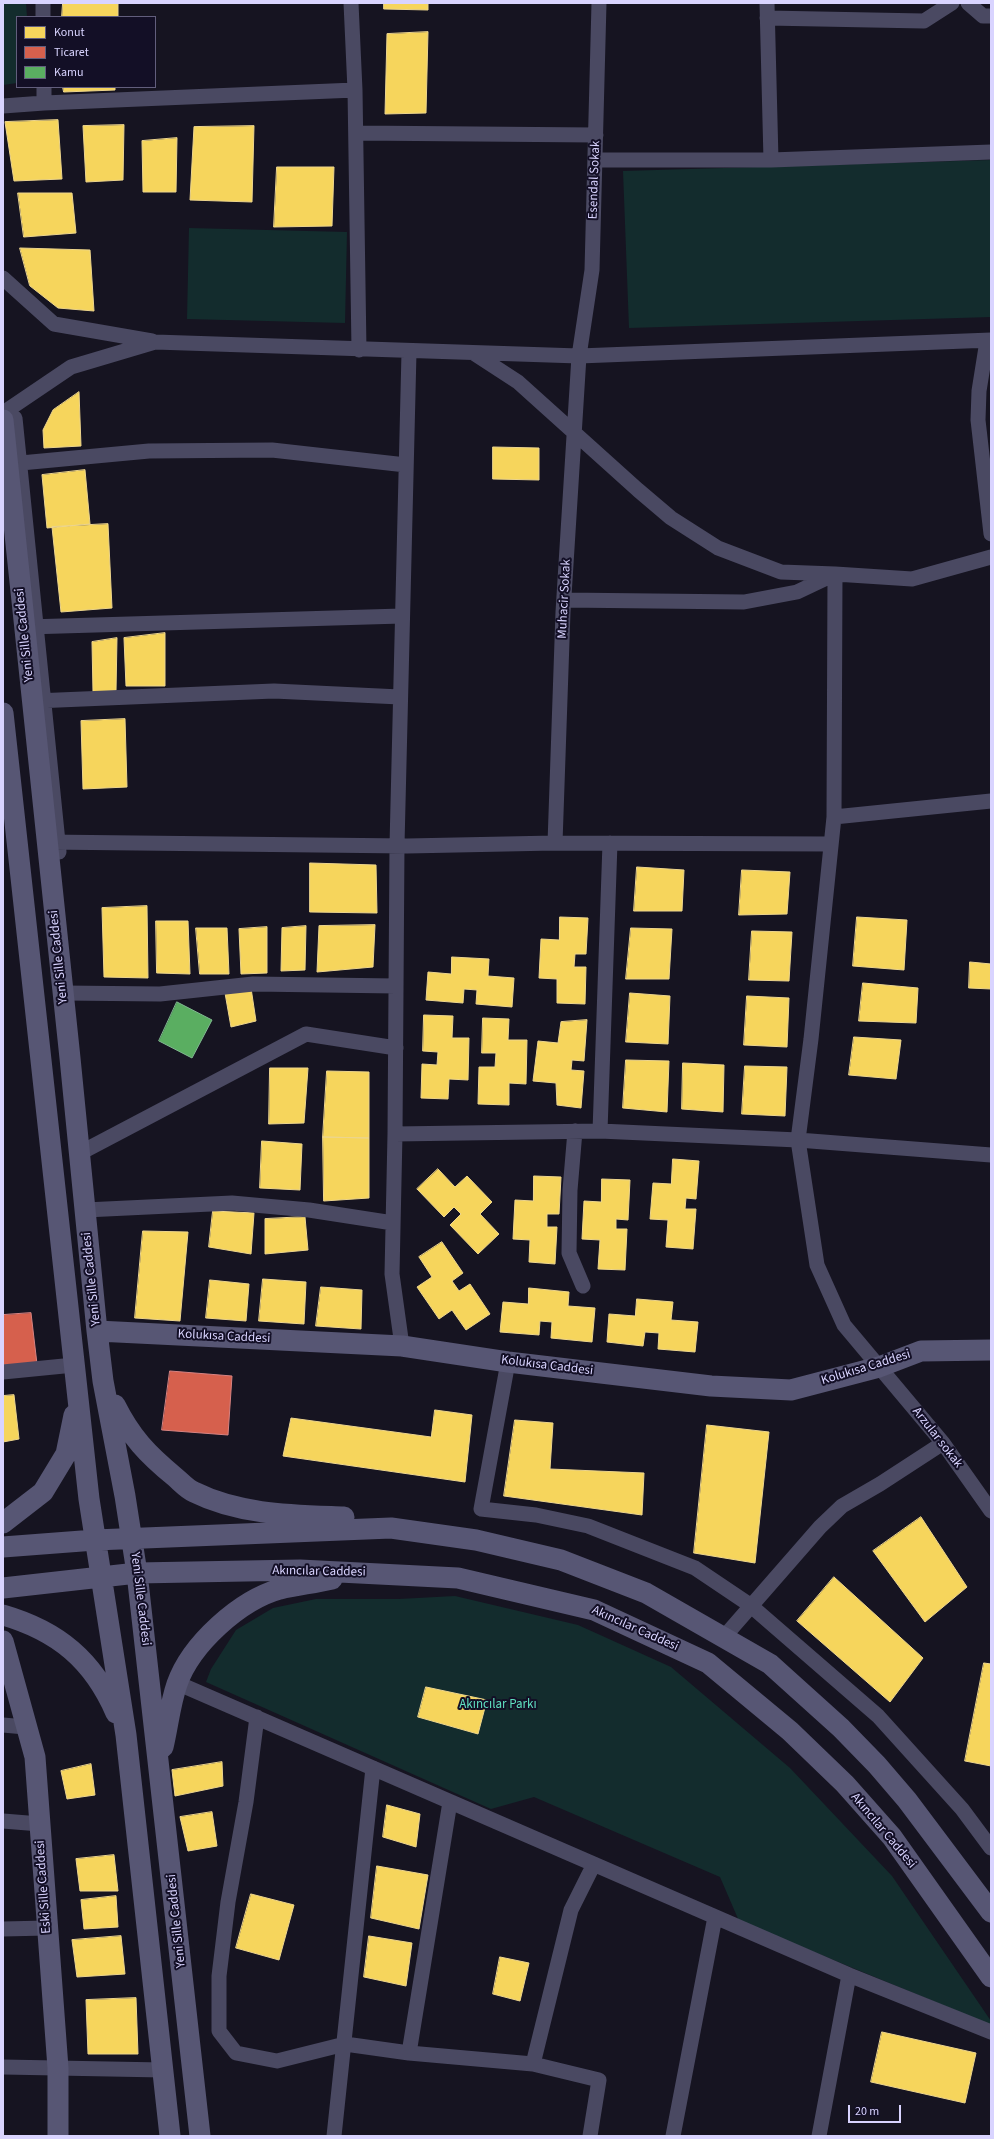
<!DOCTYPE html>
<meta charset="utf-8">
<style>
body{margin:0}
#map{position:relative;width:994px;height:2139px;overflow:hidden;background:#161421;font-family:"Source Sans 3",sans-serif}
canvas{display:block}
.frame{position:absolute;inset:0;border:4px solid #d9d4ff;pointer-events:none}
.legend{position:absolute;left:16px;top:16px;width:140px;height:72px;box-sizing:border-box;background:#130f26;border:1px solid #625e7d;margin:0;padding:5px 7px;list-style:none;font-size:12px;color:#d9d4ff}
.legend li{display:flex;align-items:center;gap:8px;height:20px}
.legend b{width:20px;border:1px solid #625e7d}
.scale{position:absolute;left:848px;top:2105px;width:53px;height:18px;box-sizing:border-box;border:2px solid #d9d4ff;border-top:0;padding-left:5px;font-size:12px;line-height:14px;white-space:nowrap;color:#d9d4ff;-webkit-text-stroke:3px #130f26;paint-order:stroke}
</style>
<div id="map">
<canvas width="994" height="2139"></canvas>
<div class="frame"></div>
<ul class="legend">
<li><b style="height:11px;background:#f6d55c"></b>Konut</li>
<li><b style="height:11px;background:#d6604d"></b>Ticaret</li>
<li><b style="height:11px;background:#5aae61"></b>Kamu</li>
</ul>
<div class="scale">20 m</div>
</div>
<script>
const context = document.querySelector('canvas').getContext('2d');
context.lineJoin = 'round';
function paint(path, color) { context.fillStyle = color; context.fill(path, 'evenodd'); }
function stroke(path, color, width, dash) { context.strokeStyle = color; context.lineWidth = width; context.lineCap = dash ? 'butt' : 'round'; context.setLineDash(dash || []); context.stroke(path); }
function drawText(font, color, halo, rows, align = 'center') {
  context.font = font + ' "Source Sans 3",sans-serif'; context.lineWidth = 4; context.setLineDash([]); context.textBaseline = 'middle'; context.strokeStyle = halo; context.fillStyle = color; for (const [text, x, y, turn = 0] of rows) {
    context.save(); context.translate(x, y); context.rotate((+turn || 0) * Math.PI / 180); context.textAlign = isNaN(turn) ? turn : align; if (halo) context.strokeText(text, 0, 0); context.fillText(text, 0, 0); context.restore();
  }
}
const green = new Path2D(`
 M 3,3 L 26,3 L 27,17 L 17,17 L 17,83 L 3,85 Z
 M 991,160 L 991,317 L 629,328 L 623,171 Z
 M 189,228 L 347,232 L 345,323 L 187,319 Z
 M 455,1596 L 578,1625 L 671,1667 L 790,1768 L 892,1876 L 991,2021 L 991,2025 L 739,1921 L 720,1877 L 534,1797 L 491,1809 L 206,1682 L 211,1669 L 236,1630 L 273,1608 L 316,1599 L 399,1599 Z`);
const homes = new Path2D(`
 M 63,3 L 118,3 L 118,17 L 62,17 Z
 M 384,3 L 428,3 L 428,10 L 384,9 Z
 M 428,32 L 426,113 L 385,114 L 387,34 Z
 M 63,87 L 115,87 L 115,90 L 64,92 Z
 M 58,120 L 62,179 L 14,181 L 5,122 Z
 M 124,125 L 123,180 L 86,182 L 83,126 Z
 M 254,126 L 252,202 L 190,200 L 194,127 Z
 M 177,138 L 176,192 L 143,192 L 142,141 Z
 M 277,167 L 334,167 L 332,226 L 274,227 Z
 M 18,193 L 72,193 L 76,233 L 24,237 Z
 M 20,248 L 90,250 L 94,311 L 58,308 L 30,286 Z
 M 79,392 L 81,446 L 44,448 L 43,430 L 53,410 Z
 M 493,447 L 539,448 L 539,480 L 493,479 Z
 M 85,470 L 90,524 L 47,528 L 42,475 Z
 M 108,524 L 112,608 L 61,612 L 52,527 Z
 M 165,633 L 165,686 L 126,686 L 124,638 Z
 M 117,638 L 116,691 L 93,692 L 92,642 Z
 M 125,719 L 127,787 L 83,789 L 81,721 Z
 M 310,863 L 376,865 L 377,913 L 310,912 Z
 M 637,867 L 684,870 L 682,911 L 634,911 Z
 M 742,870 L 790,872 L 787,914 L 739,915 Z
 M 147,906 L 148,978 L 104,977 L 102,908 Z
 M 560,917 L 588,918 L 586,954 L 575,954 L 574,967 L 586,967 L 585,1004 L 557,1003 L 557,979 L 539,978 L 541,939 L 559,940 Z
 M 857,917 L 907,920 L 904,970 L 853,966 Z
 M 156,921 L 188,921 L 190,974 L 157,973 Z
 M 375,925 L 373,967 L 317,972 L 319,926 Z
 M 306,926 L 305,970 L 281,971 L 282,928 Z
 M 267,927 L 267,973 L 241,974 L 239,929 Z
 M 196,928 L 227,928 L 229,974 L 200,974 Z
 M 631,928 L 672,929 L 669,979 L 626,979 Z
 M 752,931 L 792,932 L 789,981 L 749,980 Z
 M 452,957 L 489,959 L 488,976 L 514,978 L 512,1007 L 476,1004 L 477,990 L 464,989 L 463,1003 L 426,1000 L 428,972 L 451,974 Z
 M 970,962 L 991,964 L 991,989 L 969,988 Z
 M 863,983 L 918,988 L 916,1023 L 859,1021 Z
 M 251,988 L 256,1021 L 231,1027 L 225,993 Z
 M 630,993 L 670,996 L 668,1044 L 626,1042 Z
 M 747,996 L 789,998 L 787,1047 L 744,1045 Z
 M 424,1015 L 453,1016 L 452,1038 L 469,1038 L 468,1080 L 449,1079 L 448,1099 L 421,1098 L 422,1064 L 437,1065 L 438,1052 L 423,1051 Z
 M 483,1018 L 509,1019 L 508,1040 L 527,1040 L 526,1084 L 509,1083 L 509,1105 L 478,1104 L 479,1067 L 495,1067 L 496,1053 L 482,1053 Z
 M 587,1020 L 584,1061 L 572,1060 L 571,1070 L 584,1071 L 581,1108 L 557,1105 L 556,1083 L 533,1081 L 538,1041 L 558,1043 L 561,1022 Z
 M 854,1037 L 901,1040 L 896,1079 L 849,1075 Z
 M 626,1060 L 669,1061 L 667,1112 L 623,1108 Z
 M 683,1063 L 724,1065 L 723,1112 L 682,1109 Z
 M 745,1066 L 787,1067 L 785,1116 L 742,1114 Z
 M 270,1068 L 308,1068 L 304,1123 L 269,1124 Z
 M 327,1071 L 369,1072 L 369,1138 L 323,1137 Z
 M 323,1137 L 369,1138 L 369,1198 L 324,1201 Z
 M 262,1141 L 302,1144 L 300,1190 L 260,1188 Z
 M 673,1159 L 699,1161 L 696,1199 L 686,1198 L 685,1209 L 696,1209 L 693,1249 L 666,1247 L 668,1220 L 650,1219 L 653,1183 L 671,1184 Z
 M 438,1169 L 455,1187 L 467,1176 L 492,1202 L 480,1214 L 499,1234 L 478,1254 L 450,1225 L 461,1214 L 454,1207 L 444,1217 L 417,1189 Z
 M 534,1176 L 561,1177 L 559,1214 L 547,1214 L 547,1227 L 557,1227 L 555,1264 L 529,1262 L 530,1240 L 513,1239 L 515,1200 L 533,1201 Z
 M 602,1179 L 630,1180 L 628,1220 L 616,1219 L 616,1229 L 627,1229 L 625,1270 L 598,1269 L 600,1240 L 582,1239 L 584,1201 L 601,1202 Z
 M 213,1211 L 254,1213 L 251,1254 L 209,1247 Z
 M 305,1217 L 308,1250 L 265,1254 L 265,1219 Z
 M 143,1231 L 188,1232 L 180,1321 L 135,1318 Z
 M 442,1242 L 463,1273 L 452,1281 L 459,1291 L 470,1284 L 490,1314 L 466,1330 L 452,1310 L 439,1319 L 417,1287 L 432,1277 L 419,1257 Z
 M 263,1279 L 306,1282 L 304,1324 L 259,1321 Z
 M 210,1280 L 249,1284 L 246,1321 L 206,1318 Z
 M 321,1287 L 362,1290 L 361,1329 L 316,1326 Z
 M 529,1288 L 569,1292 L 568,1306 L 595,1308 L 592,1342 L 551,1338 L 552,1322 L 540,1321 L 539,1335 L 500,1332 L 503,1302 L 528,1304 Z
 M 637,1299 L 673,1302 L 671,1320 L 698,1322 L 695,1352 L 658,1349 L 659,1333 L 645,1332 L 643,1346 L 607,1342 L 609,1314 L 635,1316 Z
 M 14,1395 L 19,1439 L 3,1442 L 3,1396 Z
 M 435,1410 L 472,1415 L 465,1482 L 283,1456 L 291,1418 L 431,1437 Z
 M 515,1420 L 553,1423 L 550,1469 L 644,1473 L 642,1515 L 504,1496 Z
 M 707,1425 L 769,1432 L 755,1563 L 694,1553 Z
 M 921,1517 L 967,1587 L 925,1622 L 873,1551 Z
 M 834,1577 L 923,1658 L 890,1702 L 797,1621 Z
 M 984,1663 L 991,1664 L 991,1766 L 965,1761 Z
 M 426,1687 L 487,1700 L 478,1734 L 418,1717 Z
 M 222,1762 L 223,1786 L 175,1796 L 172,1770 Z
 M 91,1764 L 95,1795 L 67,1799 L 61,1771 Z
 M 387,1805 L 420,1814 L 416,1847 L 383,1837 Z
 M 212,1812 L 217,1846 L 188,1851 L 180,1817 Z
 M 114,1855 L 118,1891 L 80,1891 L 76,1859 Z
 M 377,1866 L 428,1875 L 419,1929 L 371,1918 Z
 M 251,1894 L 294,1905 L 279,1960 L 236,1948 Z
 M 116,1896 L 118,1927 L 84,1929 L 81,1900 Z
 M 121,1936 L 125,1974 L 77,1977 L 72,1940 Z
 M 369,1936 L 412,1943 L 406,1986 L 364,1977 Z
 M 500,1957 L 529,1963 L 520,2001 L 493,1994 Z
 M 136,1998 L 138,2054 L 88,2054 L 86,2000 Z
 M 882,2032 L 976,2053 L 965,2103 L 871,2082 Z`);
const shops = new Path2D(`
 M 31,1313 L 37,1364 L 3,1365 L 3,1315 Z
 M 170,1371 L 232,1376 L 228,1435 L 162,1430 Z`);
const public = new Path2D(`
 M 177,1002 L 212,1020 L 192,1058 L 159,1041 Z`);
const street = new Path2D(`
 M 43,3 L 43,17
 M 351,3 L 355,90 L 359,350
 M 767,3 L 771,160
 M 968,3 L 983,16 L 991,16
 M 767,18 L 924,21 L 952,3
 M 44,87 L 44,103
 M 3,106 L 44,103 L 355,90
 M 356,133 L 596,135
 M 595,160 L 771,160 L 991,152
 M 3,278 L 54,324 L 152,341
 M 987,341 L 979,391 L 978,420 L 991,534
 M 475,354 L 518,382 L 638,490 L 671,518 L 718,548 L 781,572 L 835,574 L 834,817 L 811,1039 L 798,1140 L 817,1265 L 844,1325 L 943,1443 L 991,1511
 M 3,413 L 71,367 L 155,342 L 579,356 L 991,340
 M 15,418 L 59,852
 M 10,464 L 149,451 L 272,450 L 406,465
 M 564,600 L 744,602 L 797,592 L 835,574 L 912,579 L 991,557
 M 27,627 L 402,616
 M 35,701 L 274,691 L 400,697
 M 834,817 L 991,801
 M 46,842 L 407,846 L 555,843 L 831,844
 M 555,843 L 563,612 L 579,356 L 592,270 L 599,3
 M 63,993 L 160,994 L 253,984 L 396,986
 M 575,1131 L 570,1190 L 569,1253 L 583,1286
 M 600,1131 L 610,843
 M 395,1134 L 600,1131 L 798,1140 L 991,1155
 M 80,1153 L 306,1034 L 396,1048
 M 85,1210 L 232,1203 L 309,1210 L 393,1223
 M 402,1346 L 392,1274 L 395,1134 L 397,845 L 409,352
 M 508,1362 L 481,1509 L 536,1515 L 588,1526 L 695,1568 L 750,1605 L 878,1716 L 962,1809 L 991,1848
 M 3,1372 L 74,1365
 M 724,1637 L 820,1527 L 842,1506 L 880,1484 L 943,1443
 M 177,1683 L 849,1975 L 991,2032
 M 257,1717 L 246,1802 L 228,1902 L 219,1976 L 219,2031 L 236,2053 L 277,2061 L 345,2044 L 409,2053 L 533,2064 L 599,2080 L 590,2136
 M 3,1725 L 25,1727
 M 3,1821 L 40,1824
 M 3,1929 L 47,1928
 M 409,2053 L 450,1802
 M 533,2064 L 571,1910 L 594,1864
 M 3,2067 L 163,2070
 M 334,2136 L 373,1768
 M 673,2136 L 715,1917
 M 819,2136 L 849,1975`);
const secondary = new Path2D(`
 M 3,420 L 70,1058 L 97,1331 L 103,1381 L 125,1496 L 137,1573 L 200,2136
 M 3,713 L 89,1499 L 126,1735 L 170,2136
 M 97,1331 L 402,1346 L 508,1362 L 711,1386 L 791,1390 L 879,1367 L 921,1351 L 991,1350
 M 115,1405 C 131,1437 147,1454 175,1477 C 181,1482 187,1489 194,1492 C 240,1515 294,1515 344,1517
 M 3,1523 L 43,1492 L 66,1454 L 74,1415
 M 3,1547 L 95,1540 L 391,1528 L 476,1540 L 561,1560 L 646,1593 L 770,1664 L 841,1728 L 877,1765 L 907,1800 L 991,1912
 M 3,1588 L 137,1573 L 300,1570 L 458,1578 L 594,1610 L 708,1663 L 790,1731 L 845,1784 L 892,1837 L 991,1977
 M 3,1615 C 58,1631 93,1660 116,1713
 M 3,1641 L 35,1757 L 58,2068 L 58,2136
 M 163,1747 C 168,1726 170,1704 177,1684 C 191,1644 240,1600 280,1589 C 297,1585 315,1583 332,1579`);
const streetNames = [
 ["Esendal Sokak",595,180,-88],
 ["Muhacir Sokak",565,599,-87],
 ["Yeni Sille Caddesi",25,635,-96],
 ["Yeni Sille Caddesi",59,957,-96],
 ["Yeni Sille Caddesi",92,1279,-96],
 ["Kolukısa Caddesi",224,1337,3],
 ["Kolukısa Caddesi",547,1366,7],
 ["Kolukısa Caddesi",866,1368,-17],
 ["Arzular sokak",937,1438,52],
 ["Akıncılar Caddesi",319,1572,1],
 ["Yeni Sille Caddesi",140,1599,83],
 ["Akıncılar Caddesi",635,1629,24],
 ["Akıncılar Caddesi",883,1831,50],
 ["Eski Sille Caddesi",44,1887,-94],
 ["Yeni Sille Caddesi",177,1921,-96]
];
const parkNames = [
 ["Akıncılar Parkı",498,1705]
];
paint(green, '#132c2d');
paint(homes, '#f6d55c');
stroke(homes, '#edd58d', 1);
paint(shops, '#d6604d');
stroke(shops, '#d78382', 1);
paint(public, '#5aae61');
stroke(public, '#80b990', 1);
stroke(street, '#4a4962', 15);
stroke(secondary, '#575674', 21);
drawText('13px', '#d9d4ff', '#130f26', streetNames);
drawText('13px', '#5fe0c0', '#130f26', parkNames);
</script>
